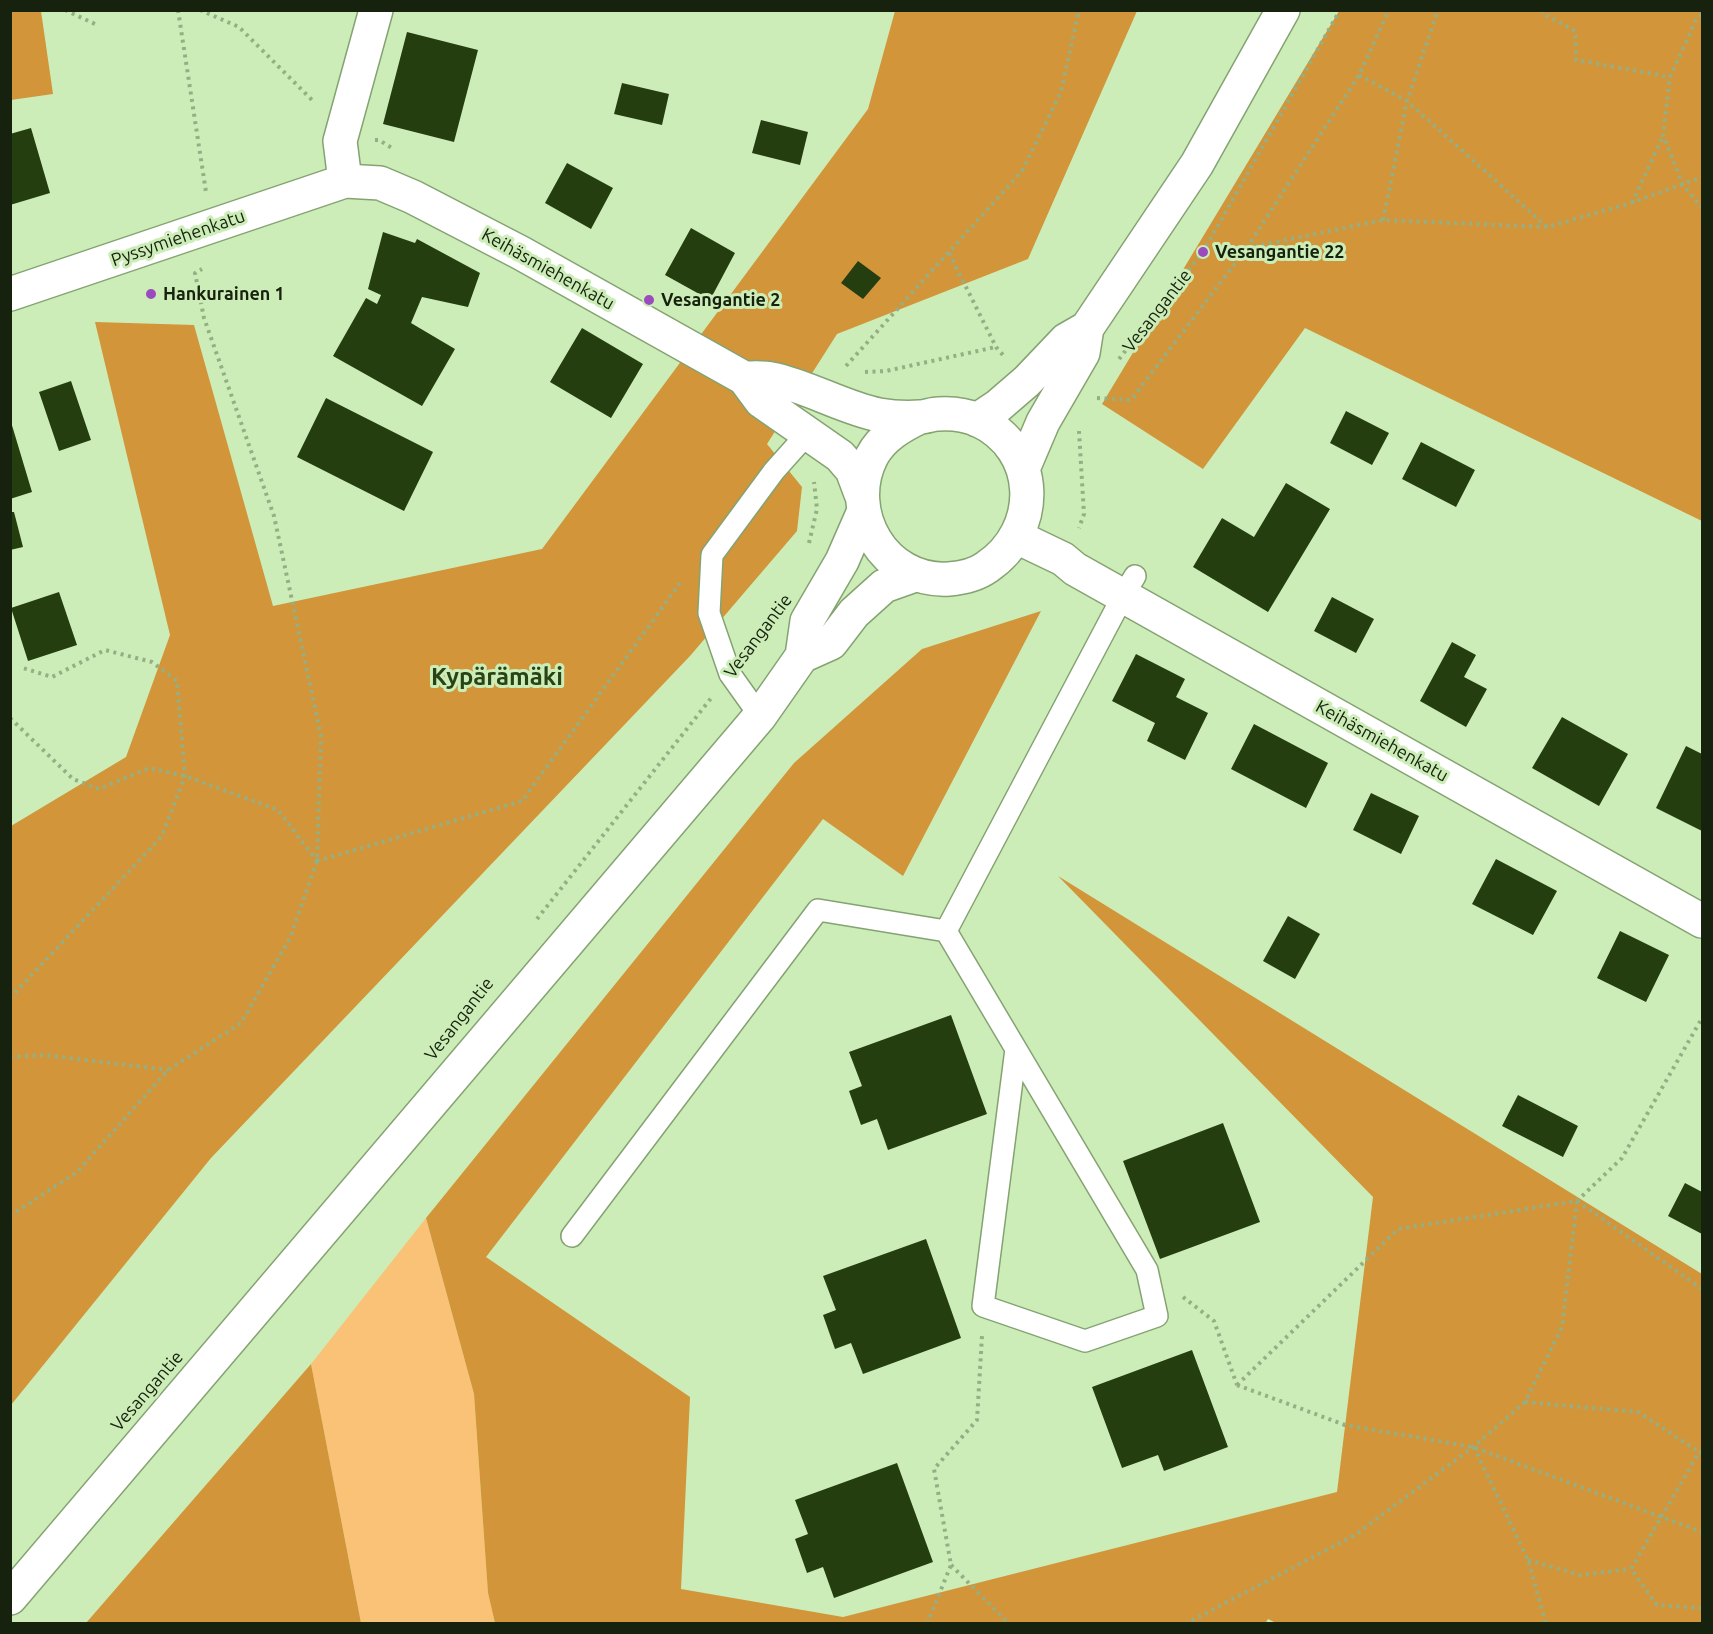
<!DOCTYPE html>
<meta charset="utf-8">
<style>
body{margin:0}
#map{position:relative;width:1713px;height:1634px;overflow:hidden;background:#ccedb8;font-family:Ubuntu,sans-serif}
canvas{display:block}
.frame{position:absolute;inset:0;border:12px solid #16210e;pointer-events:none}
</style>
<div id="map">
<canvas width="1713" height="1634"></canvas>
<div class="frame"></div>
</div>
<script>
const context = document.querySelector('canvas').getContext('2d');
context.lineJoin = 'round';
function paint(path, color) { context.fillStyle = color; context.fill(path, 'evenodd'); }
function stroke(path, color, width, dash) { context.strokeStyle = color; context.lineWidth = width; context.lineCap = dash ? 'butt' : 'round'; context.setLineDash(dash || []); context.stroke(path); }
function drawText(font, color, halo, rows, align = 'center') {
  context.font = font + ' Ubuntu,sans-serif'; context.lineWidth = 6; context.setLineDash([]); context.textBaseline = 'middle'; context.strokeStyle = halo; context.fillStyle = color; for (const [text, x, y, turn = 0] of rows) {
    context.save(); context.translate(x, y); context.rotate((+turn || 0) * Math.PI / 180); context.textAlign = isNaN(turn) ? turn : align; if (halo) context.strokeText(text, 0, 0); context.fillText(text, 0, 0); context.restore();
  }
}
const green = new Path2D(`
 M 426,1218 L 474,1394 L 488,1593 L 495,1623 L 361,1623 L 311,1364 Z`);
const forest = new Path2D(`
 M 10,11 L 41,11 L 53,94 L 11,100 Z
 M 895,11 L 1137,11 L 1028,259 L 837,334 L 767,444 L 802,487 L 797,531 L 690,656 L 211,1158 L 11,1405 L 11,826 L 126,757 L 170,635 L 95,322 L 194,325 L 273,606 L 542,549 L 868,109 Z
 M 1339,11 L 1702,11 L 1702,521 L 1305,328 L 1203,469 L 1102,404 Z
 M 1041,611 L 903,876 L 823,819 L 486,1257 L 690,1397 L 681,1589 L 843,1617 L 1337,1492 L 1373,1197 L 1058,876 L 1702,1274 L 1702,1623 L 1278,1624 L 1268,1619 L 1265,1624 L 495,1623 L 488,1593 L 474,1394 L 426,1218 L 794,763 L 922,649 Z
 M 311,1364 L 361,1623 L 86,1623 Z`);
const building = new Path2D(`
 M 407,32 L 478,50 L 454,142 L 383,124 Z
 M 622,83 L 669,94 L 662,125 L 614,114 Z
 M 761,120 L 808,132 L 800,165 L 752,153 Z
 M 31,128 L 50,193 L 10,205 L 10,134 Z
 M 567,163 L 613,188 L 591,229 L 545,203 Z
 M 691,228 L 735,253 L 710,300 L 665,275 Z
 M 383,232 L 415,243 L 417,239 L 480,273 L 468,307 L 422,297 L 411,323 L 455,349 L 422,406 L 333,356 L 366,298 L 377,304 L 381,295 L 368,289 Z
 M 858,261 L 881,278 L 863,299 L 841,283 Z
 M 582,328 L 643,364 L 611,418 L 550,382 Z
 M 71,381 L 91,440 L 59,451 L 39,392 Z
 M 326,398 L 433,452 L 404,511 L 297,457 Z
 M 1346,411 L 1389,433 L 1372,465 L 1330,443 Z
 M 11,422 L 32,492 L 10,499 L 10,423 Z
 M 1421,442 L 1475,470 L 1456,507 L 1402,479 Z
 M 1286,483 L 1330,509 L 1268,612 L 1193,567 L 1222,518 L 1254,537 Z
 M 10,512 L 14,512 L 23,547 L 10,550 Z
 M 59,592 L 77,645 L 28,661 L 11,608 Z
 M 1332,597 L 1374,619 L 1356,653 L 1314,631 Z
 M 1452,642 L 1476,655 L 1464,677 L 1487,689 L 1466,727 L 1420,701 Z
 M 1136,654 L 1185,679 L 1176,697 L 1208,713 L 1185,760 L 1147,741 L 1155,723 L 1112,701 Z
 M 1562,717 L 1628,754 L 1599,806 L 1532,768 Z
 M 1254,724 L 1328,763 L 1306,808 L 1231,769 Z
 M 1686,746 L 1702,754 L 1702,831 L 1656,808 Z
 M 1371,793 L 1419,816 L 1401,854 L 1353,830 Z
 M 1496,859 L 1557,891 L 1533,935 L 1472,904 Z
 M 1288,916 L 1320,934 L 1295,979 L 1263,961 Z
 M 1620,931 L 1669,955 L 1646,1002 L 1597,978 Z
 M 951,1015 L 987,1114 L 888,1150 L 877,1119 L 861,1125 L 849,1091 L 862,1086 L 849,1052 Z
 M 1518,1095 L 1578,1126 L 1563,1157 L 1502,1126 Z
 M 1223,1123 L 1260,1222 L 1160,1259 L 1123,1161 Z
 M 1685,1183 L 1702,1192 L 1702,1234 L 1668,1216 Z
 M 926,1239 L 961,1338 L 863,1374 L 851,1343 L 835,1349 L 823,1315 L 836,1310 L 823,1276 Z
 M 1192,1350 L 1228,1447 L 1164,1471 L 1158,1455 L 1122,1468 L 1092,1387 Z
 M 897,1463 L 933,1562 L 834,1598 L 823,1567 L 807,1573 L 795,1539 L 808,1534 L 795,1500 Z`);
const path = new Path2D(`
 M 65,10 L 95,24
 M 178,10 L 206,192
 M 200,10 L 239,27 L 315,103
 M 1542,10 L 1542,13 L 1575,31 L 1576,60 L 1670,77
 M 1702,15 L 1696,20 L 1670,77 L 1663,135 L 1683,185 L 1702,208
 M 1359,75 L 1407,101 L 1547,227
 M 375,140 L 379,140 L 392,148
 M 1632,203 L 1663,136
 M 1383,220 L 1407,101 L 1438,10
 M 1247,248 L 1383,220 L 1547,227 L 1631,203 L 1702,177
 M 949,253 L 996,347 L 1003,355
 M 1119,359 L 1203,252 L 1340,10
 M 846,366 L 1022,171 L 1061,92 L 1079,10
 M 865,372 L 886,371 L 996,347
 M 1097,398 L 1131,400 L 1246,249 L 1359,75 L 1389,10
 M 1079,431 L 1084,514 L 1079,528
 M 809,543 L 817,509 L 814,482
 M 750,645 L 771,617
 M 10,718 L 73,779 L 99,789 L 149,768 L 185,776 L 278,810 L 317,861
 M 317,861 L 522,801 L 680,583
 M 537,919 L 712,697
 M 10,998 L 162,836 L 185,776 L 177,681 L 152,662 L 105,650 L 52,677 L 23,668
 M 10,1057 L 44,1055 L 168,1070
 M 1577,1201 L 1702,1289
 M 10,1216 L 77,1172 L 168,1070 L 241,1023 L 290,938 L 317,861 L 321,736 L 274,516 L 204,318 L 195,273 L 202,269
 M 1183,1297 L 1214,1321 L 1237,1385
 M 1237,1385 L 1398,1229 L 1577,1201 L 1622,1158 L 1702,1018
 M 1237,1385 L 1345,1425 L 1473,1447 L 1702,1532
 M 1525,1402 L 1638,1412 L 1699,1452
 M 1474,1447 L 1528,1560 L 1546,1624
 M 1702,1453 L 1699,1452 L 1631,1569 L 1657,1605 L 1702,1608
 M 1528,1560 L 1580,1575 L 1631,1569
 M 951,1565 L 1009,1624
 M 927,1624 L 951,1565 L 934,1469 L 977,1420 L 982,1336
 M 1185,1624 L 1355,1535 L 1473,1447 L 1525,1402 L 1562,1327 L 1577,1201`);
const lane = new Path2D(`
 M 760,716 L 730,674 L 709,613 L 712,555 L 774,471 L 808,433
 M 1016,1049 L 983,1306 L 1085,1341 L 1157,1316 L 1147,1270 L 946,931 L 1123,596 L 1135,576
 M 572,1236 L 818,910 L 946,931`);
const street = new Path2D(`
 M 345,181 L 340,141 L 376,10
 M 1017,537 L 1063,559 L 1075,569 L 1702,921`);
const secondary = new Path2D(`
 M 10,294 L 345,181 L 380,183 L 413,197 L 521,253 L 744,378 L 761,401 L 840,456 L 852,470 L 861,494
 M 744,378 C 753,378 763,377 772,379 C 807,386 844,408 879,415 C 891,417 907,418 920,417 C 926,417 932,414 938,414 C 950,413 966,415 978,420 C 1041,449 1042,530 987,567 C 976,575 962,578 949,579 C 884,583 843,512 872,456 C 882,437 901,426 920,417
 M 977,420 L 998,406 L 1027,381 L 1066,340 L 1087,328
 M 1023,469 L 1043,422 L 1083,353 L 1087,328 L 1197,164 L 1283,10
 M 802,656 L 831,643 L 854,613 L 884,586 L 915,575
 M 10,1598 L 760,716 L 802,656 L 807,621 L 842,561 L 863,513`);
const markers = [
 [1203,252,6,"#9a4cbe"],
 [151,294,6,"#9a4cbe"],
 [649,300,6,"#9a4cbe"]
];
const streetNames = [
 ["Pyssymiehenkatu",178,238,-19],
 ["Keihäsmiehenkatu",548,269,29],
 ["Vesangantie",1157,311,-52],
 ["Vesangantie",758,636,-53],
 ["Keihäsmiehenkatu",1382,741,29],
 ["Vesangantie",459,1019,-52],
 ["Vesangantie",147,1391,-49]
];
const poiNames = [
 ["Vesangantie 22",1215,252],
 ["Hankurainen 1",163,294],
 ["Vesangantie 2",661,300]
];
const districtNames = [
 ["Kypärämäki",497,677]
];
paint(green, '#fac276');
paint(forest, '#d29539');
paint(building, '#243e10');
stroke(lane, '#85a372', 24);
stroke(street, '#85a372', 36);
stroke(secondary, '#85a372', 36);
stroke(path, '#95af84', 4, [3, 4.5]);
stroke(lane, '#fff', 21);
stroke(street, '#fff', 33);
stroke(secondary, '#fff', 33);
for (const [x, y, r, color] of markers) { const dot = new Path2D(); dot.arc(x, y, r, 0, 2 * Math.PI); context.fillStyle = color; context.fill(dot); stroke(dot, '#ccedb8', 2); }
drawText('18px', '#16210e', '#ccedb8', streetNames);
drawText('bold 18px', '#16210e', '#ccedb8', poiNames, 'left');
drawText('bold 24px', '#294315', '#ccedb8', districtNames);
</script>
